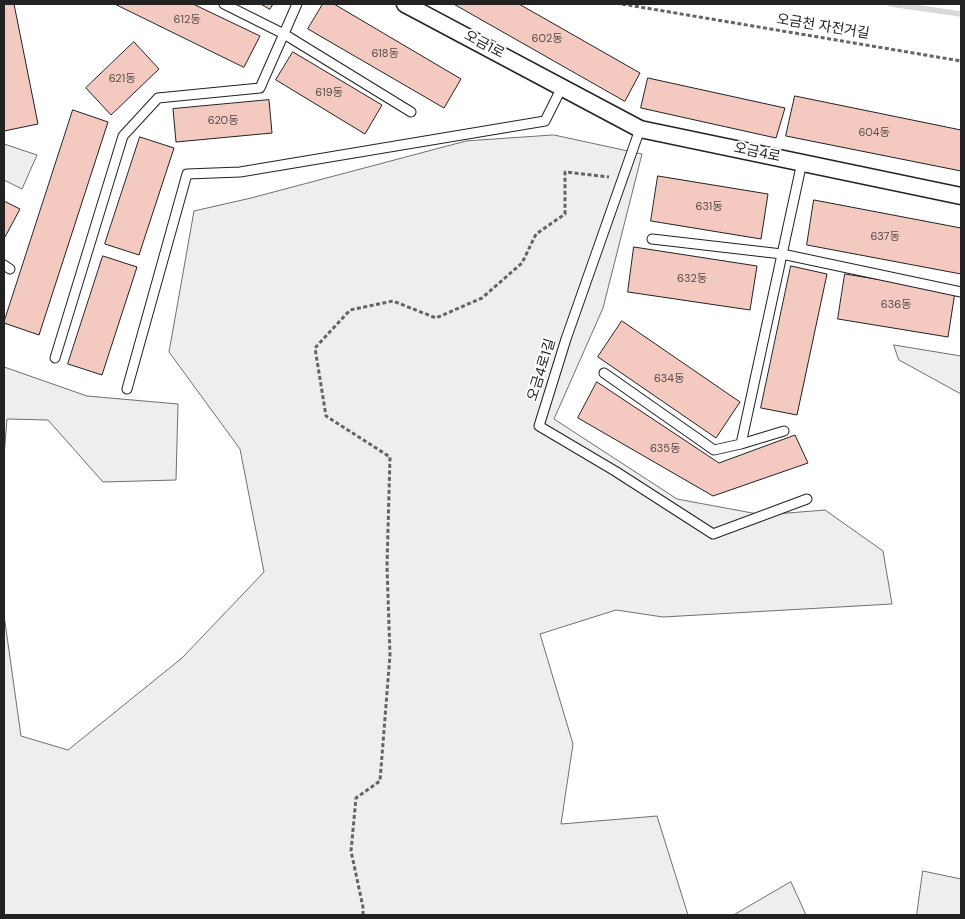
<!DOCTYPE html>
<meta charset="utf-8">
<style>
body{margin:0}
#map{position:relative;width:965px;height:919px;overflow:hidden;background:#fff;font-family:"DM Sans",sans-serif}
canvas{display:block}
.frame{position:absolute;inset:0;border:5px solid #222;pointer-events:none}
</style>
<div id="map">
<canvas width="965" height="919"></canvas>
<div class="frame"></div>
</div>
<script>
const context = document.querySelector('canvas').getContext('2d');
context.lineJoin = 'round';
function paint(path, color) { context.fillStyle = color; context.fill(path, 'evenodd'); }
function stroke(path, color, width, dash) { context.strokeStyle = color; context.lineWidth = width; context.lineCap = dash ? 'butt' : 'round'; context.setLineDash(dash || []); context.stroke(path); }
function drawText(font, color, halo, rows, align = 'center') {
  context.font = font + ' "DM Sans","Noto Sans KR",sans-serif'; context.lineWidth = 4; context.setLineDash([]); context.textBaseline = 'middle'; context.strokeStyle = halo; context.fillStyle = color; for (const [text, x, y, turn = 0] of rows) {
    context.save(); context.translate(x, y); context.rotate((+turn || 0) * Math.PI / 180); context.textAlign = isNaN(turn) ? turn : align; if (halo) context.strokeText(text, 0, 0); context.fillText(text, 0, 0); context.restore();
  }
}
const green = new Path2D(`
 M 554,135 L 642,154 L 603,308 L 554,419 L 677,499 L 763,515 L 825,510 L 883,551 L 892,604 L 663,617 L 616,610 L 540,634 L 573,744 L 561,824 L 657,816 L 688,915 L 4,915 L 4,615 L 21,736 L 68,750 L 182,658 L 264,572 L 240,449 L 169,352 L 194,211 L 251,198 L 466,141 Z
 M 4,144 L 37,155 L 22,189 L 4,180 Z
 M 894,345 L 961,356 L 961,394 L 899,360 Z
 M 4,367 L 87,396 L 178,404 L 176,480 L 103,482 L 48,420 L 7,419 L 4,456 Z
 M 923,871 L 961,879 L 961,915 L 917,915 Z
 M 791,882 L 806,915 L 734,915 Z`);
const stream = new Path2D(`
 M 891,4 L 961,14`);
const building = new Path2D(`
 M 4,4 L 14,4 L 38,124 L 4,131 Z
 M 115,4 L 193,4 L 260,36 L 244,67 Z
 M 261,4 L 273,4 L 270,9 Z
 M 323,4 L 334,4 L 461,79 L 444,108 L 308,29 Z
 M 454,4 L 519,4 L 640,73 L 625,101 Z
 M 134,42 L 159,69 L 111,115 L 86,88 Z
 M 293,52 L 382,105 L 365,134 L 276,80 Z
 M 648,78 L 785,108 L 776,138 L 641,108 Z
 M 795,96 L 961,130 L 961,171 L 786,136 Z
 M 269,100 L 272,133 L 176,142 L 173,109 Z
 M 73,110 L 108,122 L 39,335 L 4,323 Z
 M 140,137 L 174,148 L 139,255 L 105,244 Z
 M 658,176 L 768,194 L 761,239 L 651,221 Z
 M 814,200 L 961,228 L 961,274 L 807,245 Z
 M 4,201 L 20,209 L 5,237 L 4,236 Z
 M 634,247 L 757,266 L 750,310 L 628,292 Z
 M 103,256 L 137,267 L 102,375 L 68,364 Z
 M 791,266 L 827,274 L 797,415 L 761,408 Z
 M 845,274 L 955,292 L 948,337 L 838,319 Z
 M 622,321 L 740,402 L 716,438 L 598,357 Z
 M 597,382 L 719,463 L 795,435 L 808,463 L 713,496 L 578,418 Z`);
const path = new Path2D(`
 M 622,4 L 961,61
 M 363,915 L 363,907 L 351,851 L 356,798 L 380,781 L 390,655 L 387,566 L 390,457 L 326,416 L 315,348 L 350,310 L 393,301 L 436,318 L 482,298 L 522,263 L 536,234 L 565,214 L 565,172 L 609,177`);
const service = new Path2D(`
 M 224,4 L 284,34 L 411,112
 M 640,129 L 566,339 L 539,426 L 615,471 L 713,534 L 807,499
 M 652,239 L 782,254 L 961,292
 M 4,265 L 10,269
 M 55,358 L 123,136 L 158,98 L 260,88 L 297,4
 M 604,373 L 714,450 L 741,444 L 802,162
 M 127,389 L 187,174 L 240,172 L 545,121 L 562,87
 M 741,444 L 784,431`);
const minor = new Path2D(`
 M 405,4 L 640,129 L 961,196`);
const numberNames = [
 ["612동",187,20],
 ["602동",547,39],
 ["618동",385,54],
 ["621동",122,79],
 ["619동",329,93],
 ["620동",223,121],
 ["604동",874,133],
 ["631동",709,207],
 ["637동",885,237],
 ["632동",692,279],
 ["636동",896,305],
 ["634동",669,379],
 ["635동",665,449]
];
const streetNames = [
 ["오금천 자전거길",823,27,9],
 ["오금1로",484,45,28],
 ["오금4로",757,153,12],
 ["오금4로1길",542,370,-73]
];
paint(green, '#eee');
stroke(green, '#6f6f6f', 1);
stroke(stream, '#d9d9d9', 5.5);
paint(building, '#f3c9c0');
stroke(building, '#222', 1);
stroke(service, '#222', 11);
stroke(minor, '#222', 19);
stroke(path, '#646464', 3, [4, 2.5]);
stroke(service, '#fff', 9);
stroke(minor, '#fff', 16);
drawText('11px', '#564c4a', null, numberNames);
drawText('14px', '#222', '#fff', streetNames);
</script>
